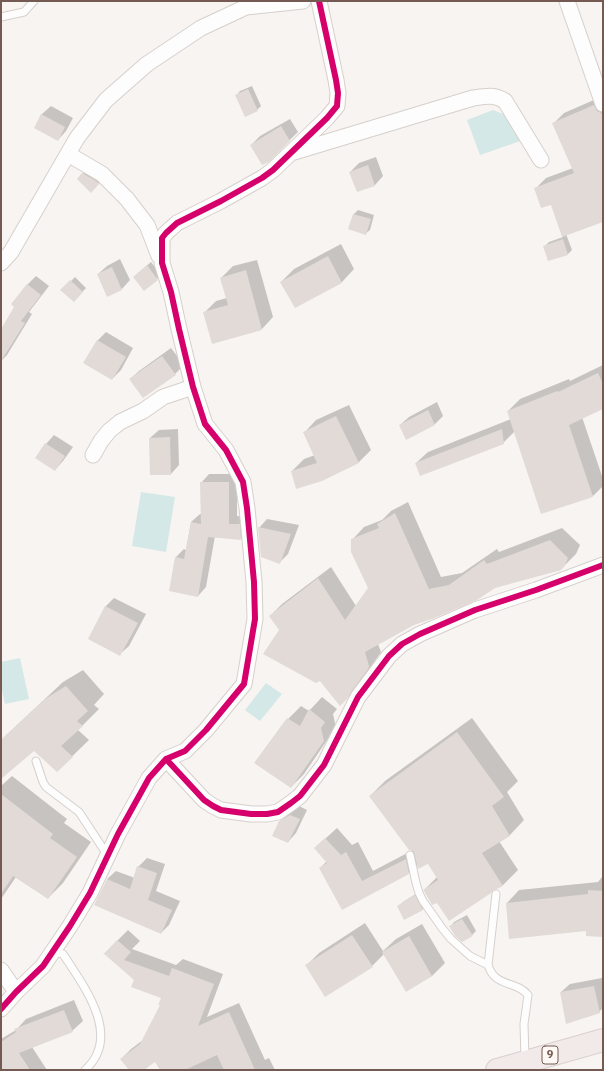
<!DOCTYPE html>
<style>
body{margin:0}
#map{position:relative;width:604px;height:1071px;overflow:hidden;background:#f8f4f1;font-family:"IBM Plex Sans",sans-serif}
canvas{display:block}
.frame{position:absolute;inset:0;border:2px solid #745a52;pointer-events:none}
</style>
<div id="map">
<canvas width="604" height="1071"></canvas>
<div class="frame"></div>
</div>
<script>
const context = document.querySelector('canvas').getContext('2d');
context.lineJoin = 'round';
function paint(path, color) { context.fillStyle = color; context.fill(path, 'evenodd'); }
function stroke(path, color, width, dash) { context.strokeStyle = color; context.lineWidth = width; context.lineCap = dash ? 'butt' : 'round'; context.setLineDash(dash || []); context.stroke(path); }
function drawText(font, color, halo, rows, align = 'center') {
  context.font = font + ' "IBM Plex Sans",sans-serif'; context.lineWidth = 3; context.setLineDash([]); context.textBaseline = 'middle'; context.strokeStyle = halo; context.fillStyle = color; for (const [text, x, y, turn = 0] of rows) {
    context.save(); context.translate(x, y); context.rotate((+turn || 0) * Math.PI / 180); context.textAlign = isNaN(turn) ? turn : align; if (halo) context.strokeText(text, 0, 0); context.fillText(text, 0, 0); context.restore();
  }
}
const water = new Path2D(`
 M 493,110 L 511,117 L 526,139 L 480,155 L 467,120 Z
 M 141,492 L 175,497 L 166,552 L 132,546 Z
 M 20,658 L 29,699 L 5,704 L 1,686 L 1,662 Z
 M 266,683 L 282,694 L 260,721 L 245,710 Z`);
const shadow = new Path2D(`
 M 252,86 L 261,106 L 257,110 L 236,96 L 240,91 Z
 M 603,96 L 603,221 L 566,234 L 572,250 L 568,254 L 545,246 L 549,242 L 563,237 L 552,203 L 535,189 L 546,178 L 573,168 L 554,123 L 564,113 Z
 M 51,106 L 73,118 L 66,131 L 58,140 L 35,128 L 42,114 Z
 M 290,119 L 298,132 L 268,161 L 251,145 L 260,136 Z
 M 376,157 L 383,176 L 375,185 L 358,191 L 350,172 L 359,163 Z
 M 87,169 L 103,179 L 91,191 L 78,179 Z
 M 358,210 L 374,215 L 370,230 L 365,234 L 349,229 L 354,214 Z
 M 341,244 L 354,269 L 342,282 L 295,307 L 281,282 L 294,269 Z
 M 120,259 L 130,280 L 122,289 L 98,274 L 107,266 Z
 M 257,260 L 273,317 L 262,329 L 204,313 L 216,301 L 227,298 L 221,278 L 233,266 Z
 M 151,262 L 161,275 L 157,279 L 138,273 Z
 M 36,276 L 49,286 L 29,312 L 32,314 L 7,355 L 1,361 L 1,331 L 27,285 Z
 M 75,277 L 86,288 L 74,301 L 62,290 Z
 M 106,332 L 133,348 L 121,370 L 112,379 L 97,341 Z
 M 171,348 L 184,365 L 175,374 L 130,379 L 139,371 Z
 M 603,365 L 603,408 L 582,417 L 603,479 L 603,486 L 593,496 L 515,431 L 503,443 L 416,463 L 428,452 L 511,419 L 508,411 L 520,399 L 569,379 L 570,381 Z
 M 437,402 L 443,416 L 435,424 L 407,439 L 400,425 L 409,417 Z
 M 349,405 L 371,450 L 359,462 L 322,480 L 292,471 L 304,459 L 315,455 L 304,433 L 316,420 Z
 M 178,429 L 179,465 L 171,474 L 150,438 L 159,430 Z
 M 54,435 L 73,447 L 63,461 L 55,470 L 46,444 Z
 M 209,474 L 237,474 L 237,516 L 247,517 L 249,531 L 241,539 L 215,536 L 206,587 L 198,596 L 176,557 L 184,549 L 186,550 L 191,522 L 200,514 L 202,514 L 201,483 Z
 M 408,502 L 441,577 L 462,573 L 497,549 L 499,552 L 562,528 L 580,545 L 576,554 L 560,570 L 495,587 L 413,624 L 378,644 L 381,652 L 363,678 L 359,686 L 340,705 L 270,616 L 282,604 L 331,567 L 356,606 L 369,588 L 352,540 L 364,527 L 382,520 L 391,511 Z
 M 267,519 L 299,525 L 288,554 L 279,563 L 259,528 Z
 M 114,598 L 146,614 L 129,646 L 120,654 L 89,638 L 106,606 Z
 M 83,670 L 104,694 L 94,705 L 99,709 L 78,730 L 89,740 L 57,771 L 34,750 L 1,778 L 1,740 L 63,682 Z
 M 322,697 L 337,709 L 333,714 L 336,727 L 304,774 L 291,787 L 288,719 L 301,706 L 309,711 Z
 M 472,718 L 518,781 L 507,792 L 524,820 L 509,836 L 499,841 L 518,870 L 503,885 L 497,888 L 424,890 L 437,877 L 428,862 L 418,864 L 408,873 L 342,908 L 320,868 L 327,861 L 315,848 L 337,828 L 352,845 L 358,842 L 373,871 L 413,850 L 370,796 L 385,781 Z
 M 12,776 L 67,819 L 64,823 L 91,842 L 63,883 L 48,898 L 16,877 L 1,899 L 1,786 Z
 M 299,806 L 307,810 L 296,833 L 288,842 L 280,822 L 289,813 Z
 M 147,858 L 165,864 L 156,891 L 180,901 L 169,925 L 161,933 L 107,879 L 116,871 L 135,878 L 138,867 Z
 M 602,877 L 603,877 L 603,936 L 587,930 L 507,903 L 519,890 L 598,882 Z
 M 419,892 L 427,905 L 423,909 L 405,919 L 398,907 L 403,902 Z
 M 467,915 L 476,931 L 472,935 L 450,927 L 454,922 Z
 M 365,923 L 383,951 L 396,939 L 422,924 L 445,963 L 432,976 L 406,991 L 384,954 L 372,966 L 306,966 L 319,953 Z
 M 128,930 L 140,941 L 132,949 L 176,965 L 183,959 L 223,974 L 207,1017 L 239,1003 L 265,1060 L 269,1058 L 275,1070 L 161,1070 L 156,1060 L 143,1070 L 130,1070 L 121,1059 L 131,1049 L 143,1040 L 162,1005 L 162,997 L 135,980 L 105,953 Z
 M 602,978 L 603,982 L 603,1008 L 599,1012 L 561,992 L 570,984 Z
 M 74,1000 L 83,1021 L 72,1031 L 32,1047 L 47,1070 L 1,1070 L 1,1039 L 16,1030 L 26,1019 Z`);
const building = new Path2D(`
 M 248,89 L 258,111 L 245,117 L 235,95 Z
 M 594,105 L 597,111 L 601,113 L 603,117 L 603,222 L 562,237 L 551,205 L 541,208 L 534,188 L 574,173 L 552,123 Z
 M 41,114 L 65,127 L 58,141 L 34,128 Z
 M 281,126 L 290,141 L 269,162 L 262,165 L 250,145 Z
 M 368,165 L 375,186 L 357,192 L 349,172 Z
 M 82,173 L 96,181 L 99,184 L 91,193 L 77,179 Z
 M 353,214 L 371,219 L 366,235 L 348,229 Z
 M 563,239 L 568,255 L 548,261 L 543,246 Z
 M 328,256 L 342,283 L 295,308 L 280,282 Z
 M 147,265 L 158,280 L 144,291 L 133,277 Z
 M 112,267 L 122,290 L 107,297 L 97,274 Z
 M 246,270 L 262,330 L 212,344 L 203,312 L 228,305 L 220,278 Z
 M 70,280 L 83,292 L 74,302 L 60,290 Z
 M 27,284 L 41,295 L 21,321 L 25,323 L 1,361 L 1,329 L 14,307 L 11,304 Z
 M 97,340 L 126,357 L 112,380 L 83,363 Z
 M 162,356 L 176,375 L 143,398 L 129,379 Z
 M 598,373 L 603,384 L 603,409 L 569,425 L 593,497 L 541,514 L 507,411 L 557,391 L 558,392 Z
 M 428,410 L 435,425 L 406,440 L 399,425 Z
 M 336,416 L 359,463 L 322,481 L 296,489 L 291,471 L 317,463 L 303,432 Z
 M 502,429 L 504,444 L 420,476 L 415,463 Z
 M 170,437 L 171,475 L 150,475 L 149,438 Z
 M 45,443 L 65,456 L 55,471 L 35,458 Z
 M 200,482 L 229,482 L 229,524 L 240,524 L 241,540 L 208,537 L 198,597 L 169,591 L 175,557 L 184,559 L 191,522 L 201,524 Z
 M 395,513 L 429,589 L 449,585 L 484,560 L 487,564 L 550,540 L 568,558 L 564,567 L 561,570 L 495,588 L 477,600 L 434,618 L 414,625 L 365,652 L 369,666 L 368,669 L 351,692 L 347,699 L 340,706 L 320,681 L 316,683 L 263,654 L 279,630 L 269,616 L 318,578 L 345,620 L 368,588 L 351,552 L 351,539 L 379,528 L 377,524 Z
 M 258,527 L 291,534 L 280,564 L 261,557 Z
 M 105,606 L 138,623 L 120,656 L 88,639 Z
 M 66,686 L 88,711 L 77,721 L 83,726 L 61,746 L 73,757 L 57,772 L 34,751 L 1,779 L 1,740 L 45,699 Z
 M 309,709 L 325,722 L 321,728 L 324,741 L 291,788 L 254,763 L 287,718 L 300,726 Z
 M 457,732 L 504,797 L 492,806 L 510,836 L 482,853 L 503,886 L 497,889 L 494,890 L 491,893 L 449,921 L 437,903 L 432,905 L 424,891 L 423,890 L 438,880 L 428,864 L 418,869 L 414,852 L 411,850 L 409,850 L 369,796 Z
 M 1,794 L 53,834 L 50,838 L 77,857 L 48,899 L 13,876 L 1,894 Z
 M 290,815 L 300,819 L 288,843 L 272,836 L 279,821 Z
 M 325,838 L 341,855 L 346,852 L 362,881 L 406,859 L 409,874 L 342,910 L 319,868 L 327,863 L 314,848 Z
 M 137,866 L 157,873 L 148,900 L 172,910 L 161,934 L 94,905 L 107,879 L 130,889 Z
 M 588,890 L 603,891 L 603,937 L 586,936 L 586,931 L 509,939 L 506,903 L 588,894 Z
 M 415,895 L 423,910 L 404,920 L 397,906 Z
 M 462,919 L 473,936 L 462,942 L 455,936 L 449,926 Z
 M 352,935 L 373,967 L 325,997 L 305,965 Z
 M 409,936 L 432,976 L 406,992 L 382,952 Z
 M 117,940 L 131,952 L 124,960 L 169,976 L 172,968 L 214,984 L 198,1026 L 229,1012 L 255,1070 L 224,1070 L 217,1055 L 185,1070 L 160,1070 L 155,1062 L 144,1070 L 129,1070 L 120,1059 L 140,1044 L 160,1005 L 158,1005 L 161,998 L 131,987 L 134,980 L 103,953 L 105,953 Z
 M 594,986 L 600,1013 L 566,1024 L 560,992 Z
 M 64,1010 L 73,1032 L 19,1053 L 30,1070 L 1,1070 L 1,1042 L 16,1032 L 14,1029 Z`);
const lane = new Path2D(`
 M 1,17 L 24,12 L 34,1
 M 36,761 L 43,782 L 46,787 L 79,812 L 108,856
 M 410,855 L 416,883 L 419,893 L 423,901 L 442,928 L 451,939 L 470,956 L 488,965
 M 496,894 L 488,965 C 495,988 516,980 528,995 L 524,1024 L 525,1059
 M 53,952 L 63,954 C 83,985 123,1036 85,1070`);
const street = new Path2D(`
 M 567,1 L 603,104
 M 294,152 L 473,98 C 486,96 494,94 505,101 L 541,160
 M 68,154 L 102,174 L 127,199 L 147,225 L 159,256
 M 1,263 L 11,252 L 77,138 L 106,100 L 147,64 L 201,28 L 246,7 L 303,1
 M 93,455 L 101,441 L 109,431 L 120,422 L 143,411 L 163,397 L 193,387
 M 166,759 L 204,800 L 213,806 L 221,810 L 251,814 L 267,814 L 278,812 L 291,803 L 300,796 L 324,765 L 358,697 L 389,656 L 402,644 L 420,634 L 475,610 L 536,590 L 603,565
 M 1,970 L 16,992
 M 1,1009 L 16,992 L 43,966 L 70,926 L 90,893 L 118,834 L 149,778 L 166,759 L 185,751 L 206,730 L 244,684 L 255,619 L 254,582 L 247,508 L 243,482 L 226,450 L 205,424 L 193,387 L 179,329 L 171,292 L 162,263 L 162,238 L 166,233 L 177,223 L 221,201 L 262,178 L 273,170 L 327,118 L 337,106 L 338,93 L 336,80 L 319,1`);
const highway = new Path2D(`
 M 497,1070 L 603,1040`);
const cycleway = new Path2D(`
 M 166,759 L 204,800 L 213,806 L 221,810 L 251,814 L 267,814 L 278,812 L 291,803 L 300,796 L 324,765 L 358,697 L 389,656 L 402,644 L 420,634 L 475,610 L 536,590 L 603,565
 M 1,1009 L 16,992 L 43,966 L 70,926 L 90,893 L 118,834 L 149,778 L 166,759 L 185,751 L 206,730 L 244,684 L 255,619 L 254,582 L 247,508 L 243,482 L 226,450 L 205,424 L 193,387 L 179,329 L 171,292 L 162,263 L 162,238 L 166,233 L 177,223 L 221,201 L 262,178 L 273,170 L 327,118 L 337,106 L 338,93 L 336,80 L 319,1`);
const shields = [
 [550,1055,16]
];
const shieldNames = [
 ["9",550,1055]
];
paint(water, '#d4e8e7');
paint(shadow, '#0003');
paint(building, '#e1dad6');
stroke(lane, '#d6d0cc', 9);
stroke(street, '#d6d0cc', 17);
stroke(highway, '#d9d0ce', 24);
stroke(lane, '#fefdfd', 7);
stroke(street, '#fefdfd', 15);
stroke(highway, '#f1eae8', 22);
stroke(cycleway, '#d6006c', 6);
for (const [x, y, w] of shields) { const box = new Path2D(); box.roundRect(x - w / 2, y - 9, w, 18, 3); context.fillStyle = '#fef9f4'; context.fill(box); stroke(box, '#745a52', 1); }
drawText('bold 11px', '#745a52', null, shieldNames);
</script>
